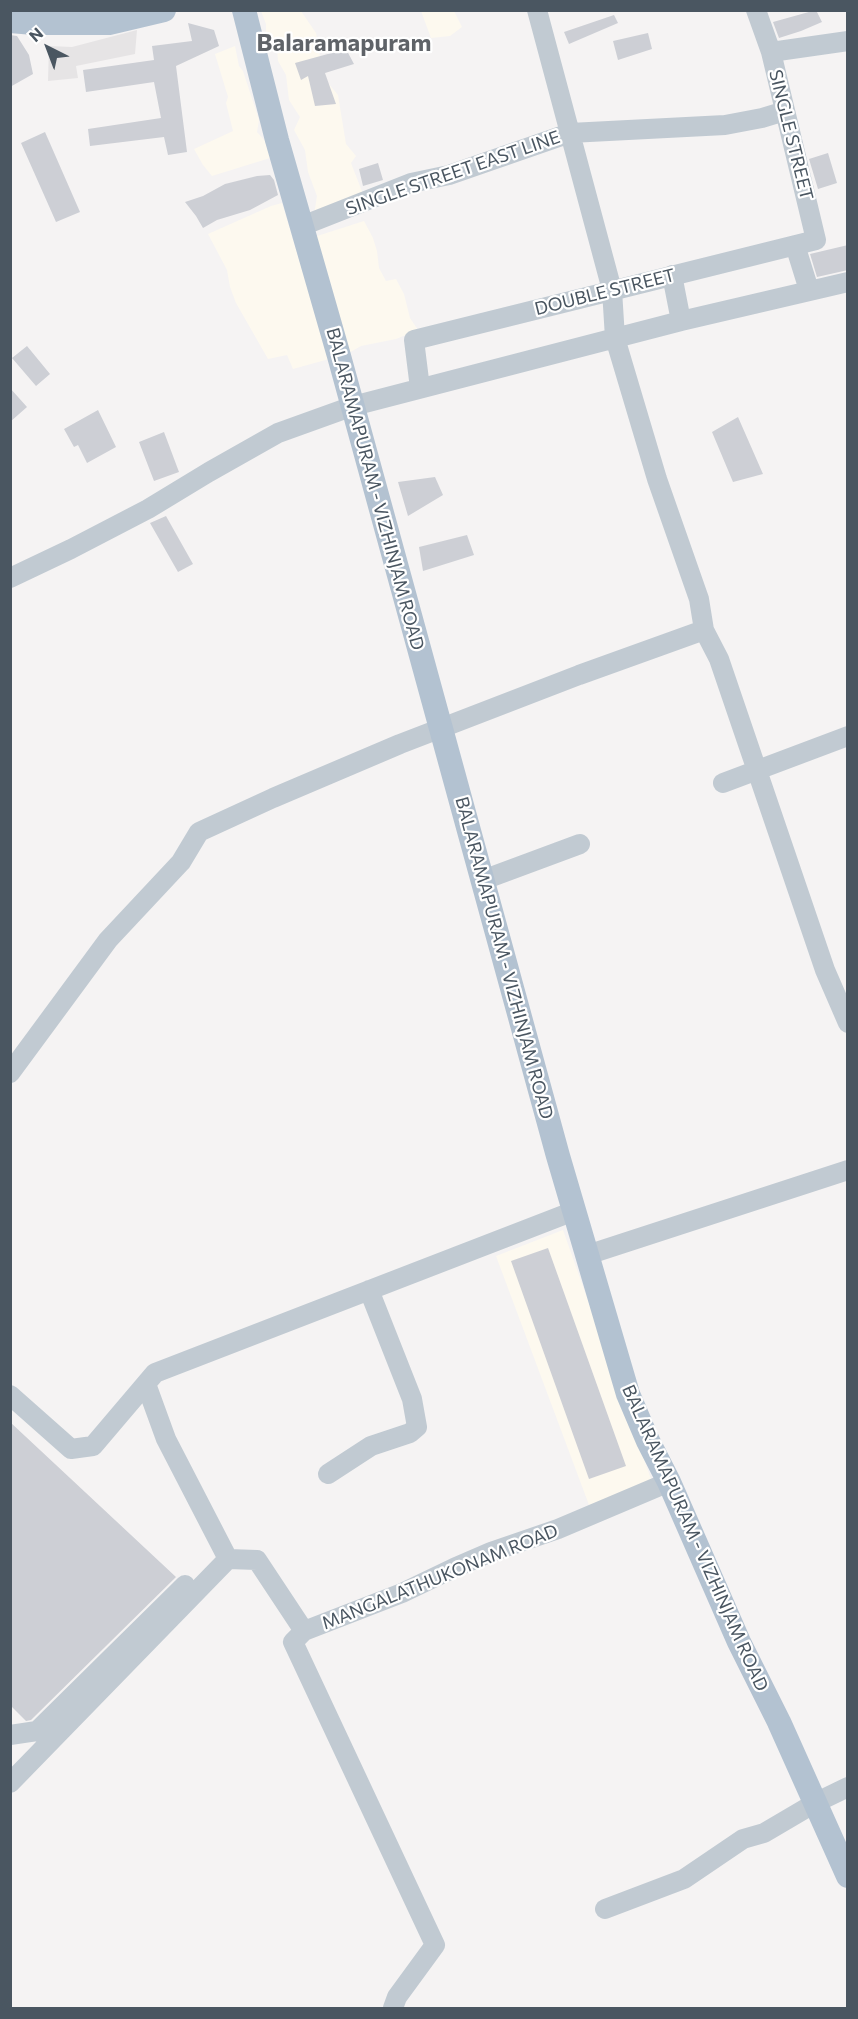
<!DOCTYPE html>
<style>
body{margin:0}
#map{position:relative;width:858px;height:2019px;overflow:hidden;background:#f5f3f3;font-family:Commissioner,sans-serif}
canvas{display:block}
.frame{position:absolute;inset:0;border:12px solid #4a5661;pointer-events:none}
.north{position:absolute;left:18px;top:18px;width:60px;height:60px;-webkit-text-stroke:4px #fff;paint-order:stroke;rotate:318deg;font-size:16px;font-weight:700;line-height:24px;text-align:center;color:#4a5661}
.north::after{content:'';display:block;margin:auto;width:21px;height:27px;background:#4a5661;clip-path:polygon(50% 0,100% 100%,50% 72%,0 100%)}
</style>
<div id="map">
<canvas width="858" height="2019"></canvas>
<div class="frame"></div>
<div class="north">N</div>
</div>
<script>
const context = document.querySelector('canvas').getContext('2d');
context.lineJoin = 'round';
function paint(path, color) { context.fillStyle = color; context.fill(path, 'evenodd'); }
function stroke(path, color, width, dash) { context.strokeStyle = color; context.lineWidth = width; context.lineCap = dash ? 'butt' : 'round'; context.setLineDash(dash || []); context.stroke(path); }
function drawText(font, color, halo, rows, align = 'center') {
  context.font = font + ' Commissioner,sans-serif'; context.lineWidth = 4.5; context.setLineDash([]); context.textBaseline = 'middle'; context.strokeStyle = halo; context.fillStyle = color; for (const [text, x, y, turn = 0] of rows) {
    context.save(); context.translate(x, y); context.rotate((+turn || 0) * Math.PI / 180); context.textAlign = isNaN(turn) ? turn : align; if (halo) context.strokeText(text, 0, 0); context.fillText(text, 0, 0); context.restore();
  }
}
const commercial = new Path2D(`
 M 261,11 L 301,11 L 316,33 L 320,57 L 328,83 L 338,95 L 346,144 L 356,156 L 351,163 L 363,194 L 314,215 L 317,196 L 308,172 L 305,150 L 294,130 L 300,117 L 289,100 L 286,75 L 278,61 L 277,47 L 266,35 L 266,24 Z
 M 421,11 L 454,11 L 462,27 L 450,36 L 431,38 Z
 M 235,46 L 239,66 L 243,71 L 259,120 L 257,132 L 265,141 L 270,158 L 212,176 L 203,165 L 194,149 L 233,131 L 226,103 L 228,97 L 215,54 Z
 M 282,203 L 329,359 L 293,369 L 287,355 L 268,359 L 236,303 L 230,287 L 227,270 L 208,234 L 271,206 Z
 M 364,221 L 373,238 L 377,251 L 379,268 L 386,281 L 396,279 L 404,294 L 410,318 L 418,330 L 396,339 L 361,346 L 347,354 L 314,237 Z
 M 563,1230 L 652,1482 L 589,1505 L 496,1256 Z`);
const education = new Path2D(`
 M 137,30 L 135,54 L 76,66 L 78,78 L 48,81 L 49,46 L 72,47 Z`);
const building = new Path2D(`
 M 816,10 L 822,22 L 801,31 L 779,38 L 773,22 Z
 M 614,15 L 618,23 L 569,44 L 564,32 Z
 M 188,23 L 214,30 L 219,46 L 176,66 L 187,152 L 168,155 L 164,137 L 90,146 L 88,129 L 161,118 L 154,82 L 86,92 L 83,70 L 154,60 L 152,46 L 192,41 Z
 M 648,33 L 652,49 L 618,60 L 613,41 Z
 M 10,35 L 17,36 L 29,55 L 33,74 L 10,87 Z
 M 346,49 L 354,64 L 325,73 L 336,104 L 315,106 L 308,76 L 301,80 L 295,63 Z
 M 45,132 L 80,212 L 56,222 L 21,143 Z
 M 828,153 L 837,183 L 818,189 L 809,159 Z
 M 378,163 L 383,180 L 363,186 L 359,169 Z
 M 270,175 L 274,180 L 278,195 L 250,210 L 217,220 L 203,228 L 196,216 L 185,202 L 203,196 L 225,184 L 257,176 Z
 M 848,245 L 848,270 L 817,277 L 810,254 Z
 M 27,346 L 50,374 L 36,386 L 12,358 Z
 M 10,388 L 27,407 L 10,422 Z
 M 98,410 L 116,447 L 87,463 L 78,445 L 74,447 L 64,429 Z
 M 738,417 L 763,474 L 733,482 L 712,432 Z
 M 164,432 L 179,472 L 154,481 L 139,442 Z
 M 435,477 L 443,495 L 408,516 L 398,482 Z
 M 166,516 L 193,564 L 178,572 L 150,523 Z
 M 467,535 L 474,555 L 423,571 L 419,547 Z
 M 548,1248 L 626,1466 L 589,1479 L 511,1261 Z
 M 10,1422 L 176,1577 L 31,1720 L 26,1721 L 10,1705 Z`);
const minor = new Path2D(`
 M 537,10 L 612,290 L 615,338 L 657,479 L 699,599 L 704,630 L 719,659 L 825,970 L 848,1023
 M 771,52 L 848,41
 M 302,226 L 411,183 L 449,175 L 570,133 L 725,125 L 762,118 L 785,111
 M 795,245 L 809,290
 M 672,275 L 681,321
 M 420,388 L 414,340 L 816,240 L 771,52 L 756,10
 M 10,578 L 71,549 L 148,509 L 209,472 L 278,433 L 353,406 L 681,321 L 848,282
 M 723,783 L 848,736
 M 483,880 L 580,844
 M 10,1073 L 108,940 L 181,862 L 199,832 L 273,798 L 400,744 L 579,675 L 704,630
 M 587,1255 L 848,1170
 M 146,1384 L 166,1439 L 228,1559
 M 10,1395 L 71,1449 L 93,1446 L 155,1373 L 574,1211
 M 328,1474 L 371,1446 L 410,1433 L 417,1427 L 412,1399 L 369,1290
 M 304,1631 L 293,1642 L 435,1945 L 397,1997 L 393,2008
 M 10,1735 L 37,1731 L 185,1585
 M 10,1783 L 228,1559 L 257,1560 L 304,1631 L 402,1593 L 454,1568 L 491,1552 L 558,1529 L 669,1482
 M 605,1909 L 684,1879 L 743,1839 L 764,1833 L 815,1803 L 848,1787`);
const major = new Path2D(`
 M 244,10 L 277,140 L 339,356 L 558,1156 L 628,1394 L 648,1441 L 669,1482 L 739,1642 L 779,1722 L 848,1876
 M 10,21 L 34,23 L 109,23 L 164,10`);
const streetNames = [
 ["SINGLE STREET",791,135,76],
 ["SINGLE STREET EAST LINE",453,173,-19],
 ["DOUBLE STREET",605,292,-14],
 ["BALARAMAPURAM - VIZHINJAM ROAD",375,489,75],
 ["BALARAMAPURAM - VIZHINJAM ROAD",504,958,75],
 ["BALARAMAPURAM - VIZHINJAM ROAD",695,1538,66],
 ["MANGALATHUKONAM ROAD",440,1577,-22]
];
const districtNames = [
 ["Balaramapuram",344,43]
];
paint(commercial, '#fdf9ef');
paint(education, '#e6e4e5');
paint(building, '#cdcfd5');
stroke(minor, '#c1cad2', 20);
stroke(major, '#b3c2d1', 24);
drawText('18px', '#4a5661', '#fff', streetNames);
drawText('bold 24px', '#5f6368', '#fff', districtNames);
</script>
